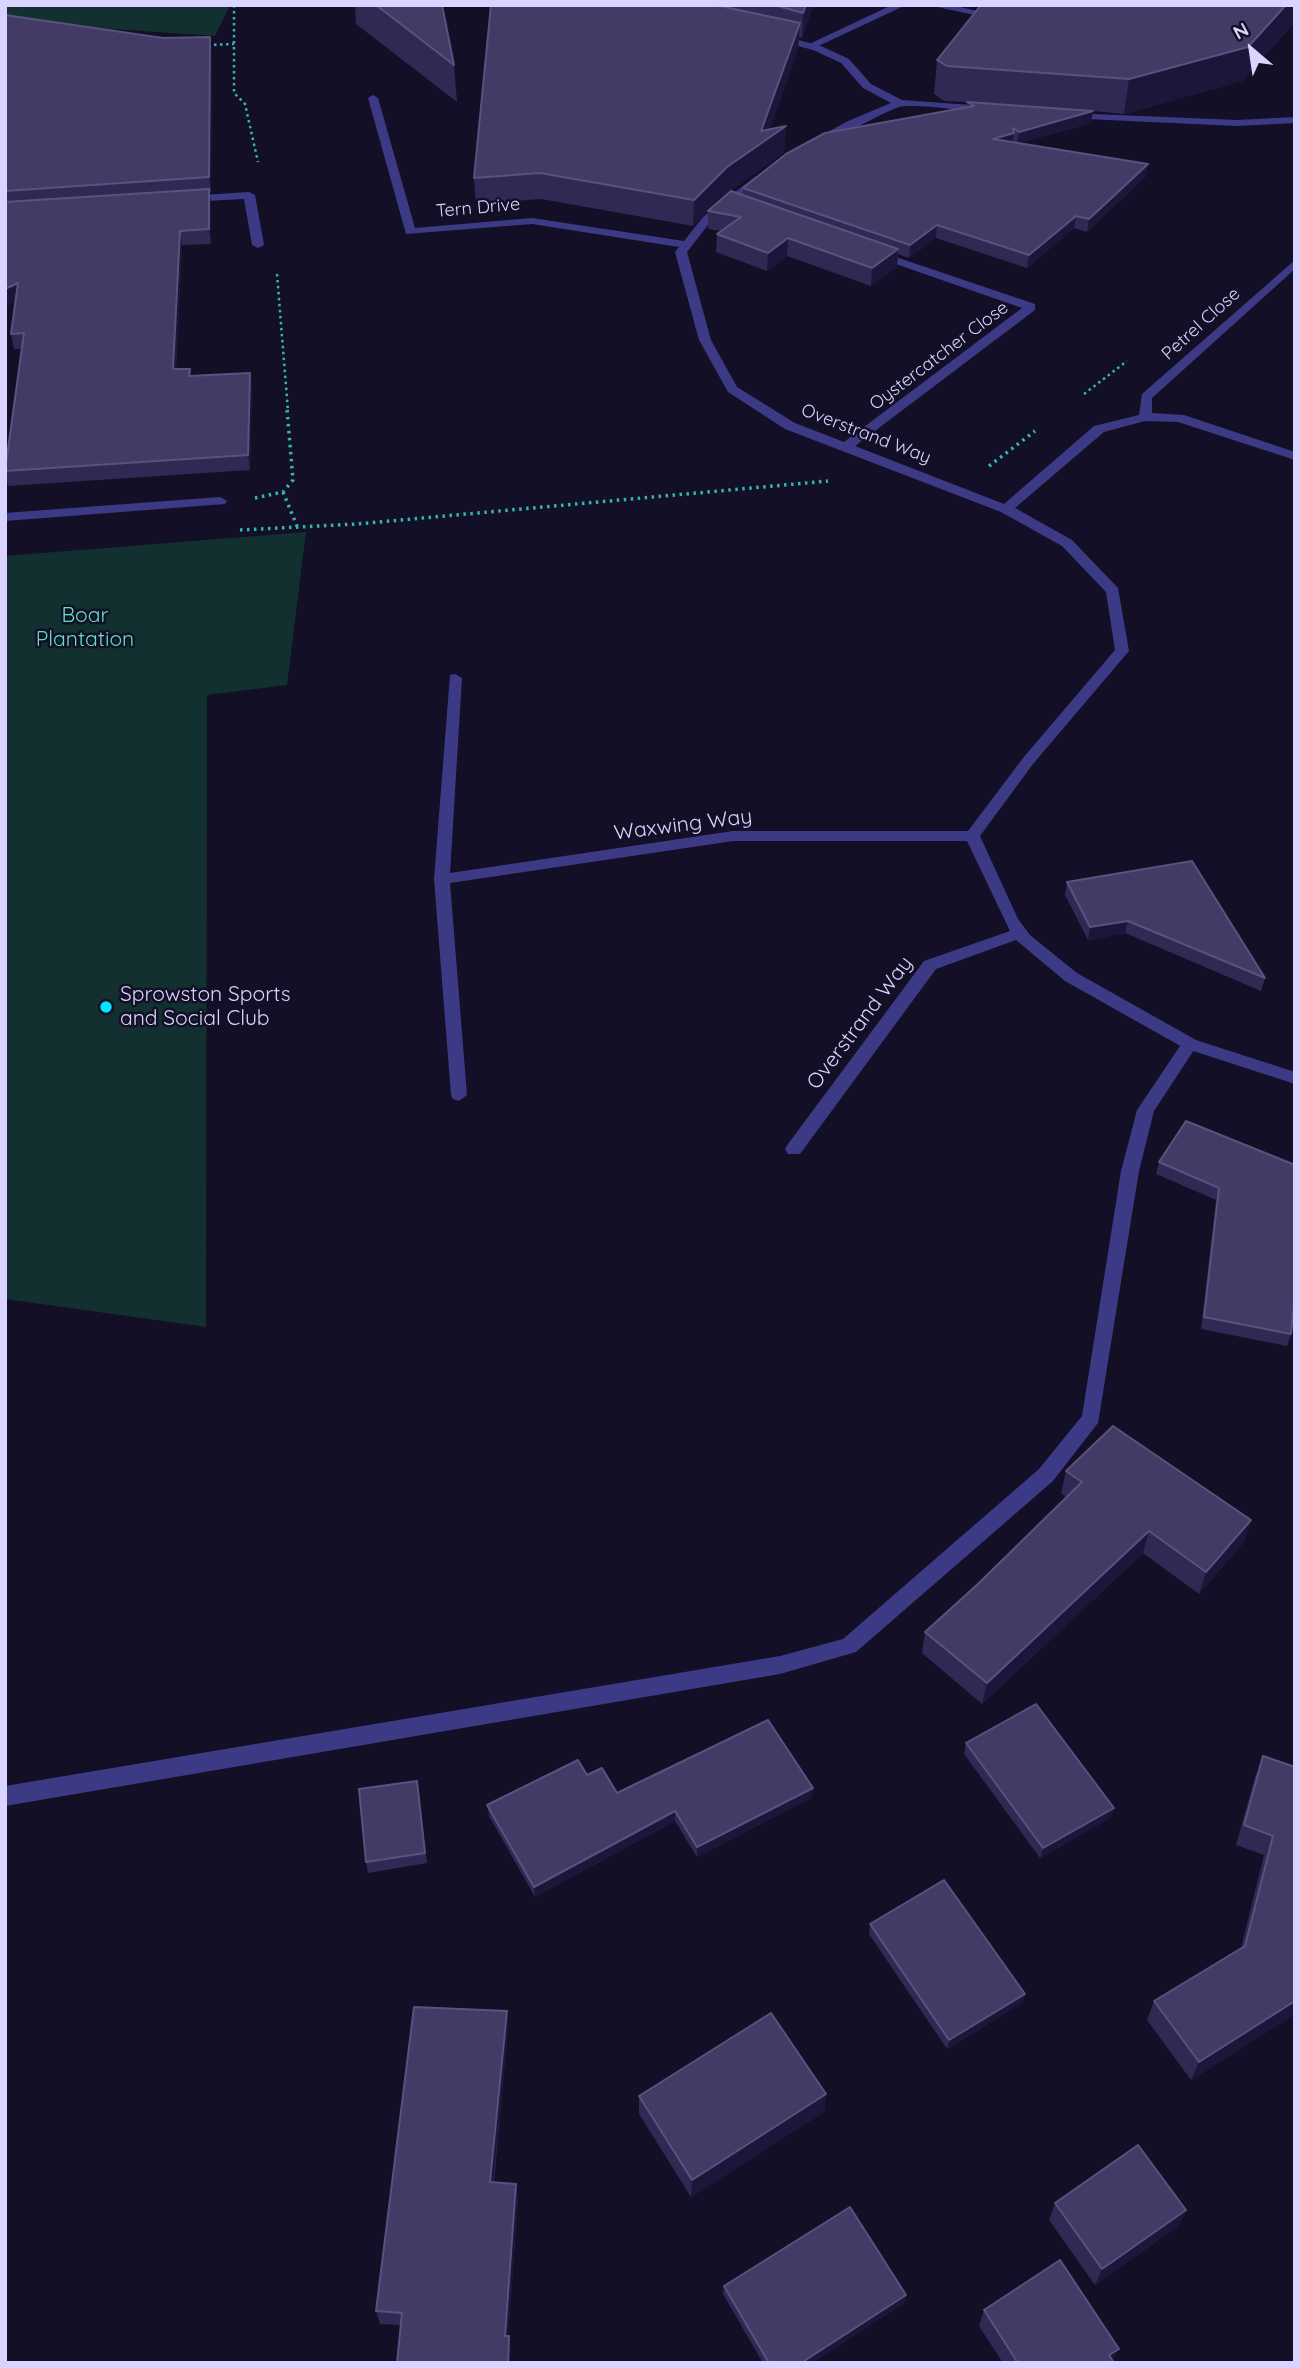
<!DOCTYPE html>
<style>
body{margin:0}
#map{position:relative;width:1300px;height:2368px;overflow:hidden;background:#130f26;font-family:Quicksand,sans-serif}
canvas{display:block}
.frame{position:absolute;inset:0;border:7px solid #d9d4ff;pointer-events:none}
.north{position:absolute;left:1216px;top:14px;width:70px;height:70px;-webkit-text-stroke:5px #130f26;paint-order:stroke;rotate:331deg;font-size:19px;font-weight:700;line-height:28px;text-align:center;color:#d9d4ff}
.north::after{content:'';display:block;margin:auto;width:24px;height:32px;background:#d9d4ff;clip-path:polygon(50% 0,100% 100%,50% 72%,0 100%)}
</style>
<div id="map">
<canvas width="1300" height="2368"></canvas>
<div class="frame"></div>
<div class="north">N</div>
</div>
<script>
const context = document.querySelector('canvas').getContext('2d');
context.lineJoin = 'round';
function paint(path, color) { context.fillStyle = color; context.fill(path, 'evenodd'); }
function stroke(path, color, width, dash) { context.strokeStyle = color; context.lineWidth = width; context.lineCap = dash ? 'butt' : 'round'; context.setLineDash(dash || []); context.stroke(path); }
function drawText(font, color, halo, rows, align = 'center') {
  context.font = font + ' Quicksand,sans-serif'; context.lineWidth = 5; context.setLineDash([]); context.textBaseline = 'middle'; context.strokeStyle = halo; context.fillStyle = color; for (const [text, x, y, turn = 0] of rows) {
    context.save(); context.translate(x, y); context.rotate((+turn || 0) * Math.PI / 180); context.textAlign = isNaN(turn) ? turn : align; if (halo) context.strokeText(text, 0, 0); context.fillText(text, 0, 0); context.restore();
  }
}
const green = new Path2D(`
 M 5,5 L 230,5 L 215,36 L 24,23 L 5,18 Z
 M 306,532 L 287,685 L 207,695 L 206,1327 L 5,1299 L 5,556 Z`);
const pathFar1 = new Path2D(`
 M 234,5 L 234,93 L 245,104 L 258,162
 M 208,45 L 234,44
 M 277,274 L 288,411
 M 1084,394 L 1127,361`);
const path = new Path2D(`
 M 989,466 L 1035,431
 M 283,492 L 297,526
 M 255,498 L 283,492 L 293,480 L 287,409
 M 240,530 L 357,524 L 828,481`);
const lane = new Path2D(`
 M 892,5 L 906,5 L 814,48 L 805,46 Z
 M 928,5 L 952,5 L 989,14 L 984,17 Z
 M 1190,1038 L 1198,1044 L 1154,1111 L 1139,1171 L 1098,1423 L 1053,1481 L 856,1652 L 780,1674 L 5,1806 L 5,1786 L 780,1656 L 843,1639 L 1039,1469 L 1082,1416 L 1121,1171 L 1137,1110 L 1184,1040 Z`);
const street = new Path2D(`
 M 776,34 L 821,46 L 849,59 L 871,84 L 902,100 L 985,106 L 990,109 L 985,112 C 965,111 915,103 899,107 C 880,113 829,145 815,143 L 815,139 L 848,121 L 891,103 L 863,88 L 841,63 L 813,50 L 772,39 L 772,35 Z
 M 373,95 L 378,98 L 415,228 L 532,218 L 684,241 L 703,217 L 756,176 L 764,176 L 764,180 L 711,221 L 687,252 L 711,340 L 737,387 L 795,423 L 844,442 L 1022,308 L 870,255 L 870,251 L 878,251 L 1035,304 L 1035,310 L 855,446 L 1004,504 L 1094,426 L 1139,415 L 1142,394 L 1295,260 L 1295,269 L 1152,398 L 1152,413 L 1184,415 L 1295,452 L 1295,460 L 1178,422 L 1145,421 L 1104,432 L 1015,508 L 1072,540 L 1118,588 L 1129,651 L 1033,764 L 980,836 L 1018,919 L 1030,935 L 1077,973 L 1196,1040 L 1295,1072 L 1295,1084 L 1184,1048 L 1065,981 L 1016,940 L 936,969 L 800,1154 L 788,1154 L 785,1149 L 788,1144 L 924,961 L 1010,931 L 967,841 L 733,841 L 450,883 L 467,1095 L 459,1101 L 453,1099 L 451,1095 L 434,879 L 450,675 L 455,674 L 462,678 L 450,873 L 733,831 L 968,831 L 1023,758 L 1115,650 L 1106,592 L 1062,546 L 1001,512 L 785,429 L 728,392 L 699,340 L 675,252 L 679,247 L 532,224 L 406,234 L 368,98 Z
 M 1069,113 L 1237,120 L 1295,117 L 1295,123 L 1237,126 L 1065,118 L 1065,114 Z
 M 249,192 L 255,195 L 264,245 L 258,248 L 252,245 L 244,199 L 187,202 L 181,199 L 187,196 Z
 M 220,497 L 227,501 L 225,504 L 5,521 L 5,513 Z`);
const wall = new Path2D(`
 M 355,5 L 442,5 L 454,65 L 457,102 L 356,24 Z
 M 491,5 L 813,5 L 802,38 L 799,37 L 798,49 L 770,129 L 786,126 L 784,152 L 726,194 L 711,209 L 743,195 L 743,188 L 967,107 L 967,102 L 944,101 L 934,94 L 937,60 L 1295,5 L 1295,22 L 1242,81 L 1124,114 L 1093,111 L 1091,123 L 1020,143 L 1146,176 L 1087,232 L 1074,228 L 1027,268 L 936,238 L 909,258 L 898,254 L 897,267 L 871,286 L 787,256 L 767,271 L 716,252 L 717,234 L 721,231 L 708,229 L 708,211 L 693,226 L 541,199 L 476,204 L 474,178 Z
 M 5,15 L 163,38 L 210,37 L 212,51 L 211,192 L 209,192 L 211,204 L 211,244 L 182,245 L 176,369 L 190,369 L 191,376 L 252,388 L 250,470 L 8,486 L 5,474 L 5,467 L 22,349 L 14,349 L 11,334 L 15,300 L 5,306 Z
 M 1067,882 L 1265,978 L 1261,991 L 1125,933 L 1088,940 L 1065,895 Z
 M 1159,1162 L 1295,1165 L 1291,1334 L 1287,1346 L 1201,1329 L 1216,1200 L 1156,1174 Z
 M 1066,1471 L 1251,1520 L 1244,1542 L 1199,1594 L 1143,1553 L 982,1704 L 922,1653 L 925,1632 L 979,1583 L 1066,1497 L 1061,1493 Z
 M 966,1743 L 1114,1808 L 1110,1818 L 1040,1858 L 964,1754 Z
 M 1263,1756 L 1295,2014 L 1191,2080 L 1147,2020 L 1154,2001 L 1241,1948 L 1264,1855 L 1236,1845 L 1255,1777 Z
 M 587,1775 L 617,1793 L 813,1788 L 811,1798 L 697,1857 L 675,1821 L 535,1897 L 489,1816 L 487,1805 Z
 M 417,1781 L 427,1863 L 368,1873 L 366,1862 Z
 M 870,1924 L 1025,1994 L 1022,2003 L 947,2049 L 869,1934 Z
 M 508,2026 L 494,2183 L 516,2184 L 518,2198 L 508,2336 L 511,2349 L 401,2325 L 380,2324 L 376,2311 Z
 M 826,2094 L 824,2112 L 691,2197 L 639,2114 L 639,2096 Z
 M 1055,2203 L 1186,2210 L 1178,2226 L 1095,2285 L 1049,2220 Z
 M 724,2286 L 906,2295 L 904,2303 L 812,2363 L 763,2363 L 723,2294 Z
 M 984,2310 L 1113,2361 L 1114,2363 L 1003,2363 L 979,2326 Z`);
const shadedWall = new Path2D(`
 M 806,5 L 813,5 L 802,38 L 803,13 Z
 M 1286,5 L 1295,5 L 1295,22 L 1242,81 L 1124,114 L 1129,79 Z
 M 800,23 L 798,49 L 767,139 L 786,126 L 784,152 L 726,194 L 693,226 L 694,200 L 761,131 Z
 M 210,37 L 212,51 L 211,192 L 209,177 Z
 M 1093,111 L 1091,123 L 1017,144 L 1019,132 Z
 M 1014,133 L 1012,145 L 993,139 Z
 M 1148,164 L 1146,176 L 1087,232 L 1089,219 Z
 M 209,189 L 211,204 L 211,244 L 209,229 Z
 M 1076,216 L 1074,228 L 1027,268 L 1029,255 Z
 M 937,225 L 936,238 L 909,258 L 910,245 Z
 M 180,231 L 182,245 L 175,384 L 173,369 Z
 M 788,238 L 787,256 L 767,271 L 768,253 Z
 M 898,249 L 897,267 L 871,286 L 872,268 Z
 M 18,283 L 21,298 L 5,306 L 5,289 Z
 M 250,373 L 252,388 L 250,470 L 248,455 Z
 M 1128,921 L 1125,933 L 1088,940 L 1090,927 Z
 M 1251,1520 L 1244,1542 L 1199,1594 L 1206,1572 Z
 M 1149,1531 L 1143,1553 L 982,1704 L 987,1683 Z
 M 813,1788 L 811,1798 L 697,1857 L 697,1847 Z
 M 1114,1808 L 1110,1818 L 1040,1858 L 1043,1848 Z
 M 675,1811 L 675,1821 L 535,1897 L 534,1887 Z
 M 1025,1994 L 1022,2003 L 947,2049 L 949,2040 Z
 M 1295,2001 L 1295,2014 L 1191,2080 L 1199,2062 Z
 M 507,2011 L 508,2026 L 492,2196 L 490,2182 Z
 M 826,2094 L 824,2112 L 691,2197 L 692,2180 Z
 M 516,2184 L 518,2198 L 507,2349 L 505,2336 Z
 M 1186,2210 L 1178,2226 L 1095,2285 L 1102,2269 Z
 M 906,2295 L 904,2303 L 812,2363 L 801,2363 Z
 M 509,2336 L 511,2349 L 510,2363 L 508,2363 Z
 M 1119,2349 L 1112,2363 L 1109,2355 Z`);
const building = new Path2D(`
 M 376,5 L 442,5 L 454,65 Z
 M 491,5 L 715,5 L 800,23 L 761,131 L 786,126 L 727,167 L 694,200 L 540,173 L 474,178 Z
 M 774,5 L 806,5 L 803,13 Z
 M 981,5 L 1286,5 L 1248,47 L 1129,79 L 947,66 L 937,60 Z
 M 5,15 L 163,38 L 210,37 L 209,177 L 5,191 Z
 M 967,102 L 1093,111 L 1019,132 L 1013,128 L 1014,133 L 993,139 L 1148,164 L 1089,219 L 1076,216 L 1029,255 L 937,225 L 910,245 L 743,188 L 786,154 L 825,133 L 974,106 Z
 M 209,189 L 209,229 L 180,231 L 173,369 L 190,369 L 189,376 L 250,373 L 248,455 L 5,471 L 24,333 L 11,334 L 18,283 L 5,289 L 5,202 Z
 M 731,191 L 898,249 L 872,268 L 788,238 L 768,253 L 717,234 L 741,217 L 708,211 Z
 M 1192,861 L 1265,978 L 1128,921 L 1090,927 L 1067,882 Z
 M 1186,1121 L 1295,1165 L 1295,1293 L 1291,1334 L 1204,1317 L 1219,1188 L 1159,1162 Z
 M 1113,1426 L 1251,1520 L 1206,1572 L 1149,1531 L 987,1683 L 925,1632 L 979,1583 L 1082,1482 L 1066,1471 Z
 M 1036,1704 L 1114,1808 L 1043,1848 L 966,1743 Z
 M 768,1720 L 813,1788 L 697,1847 L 675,1811 L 534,1887 L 487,1805 L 578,1760 L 587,1775 L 602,1768 L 617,1793 Z
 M 1263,1756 L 1295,1767 L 1295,2001 L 1199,2062 L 1154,2001 L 1245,1946 L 1273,1836 L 1244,1825 Z
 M 417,1781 L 425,1853 L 366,1862 L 359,1789 Z
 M 944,1880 L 1025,1994 L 949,2040 L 870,1924 Z
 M 414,2007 L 507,2011 L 490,2182 L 516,2184 L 505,2336 L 509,2336 L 508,2363 L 397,2363 L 402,2313 L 376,2311 Z
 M 771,2013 L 826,2094 L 692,2180 L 639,2096 Z
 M 1138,2145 L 1186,2210 L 1102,2269 L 1055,2203 Z
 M 850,2207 L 906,2295 L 801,2363 L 769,2363 L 724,2286 Z
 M 1060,2260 L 1119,2349 L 1109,2355 L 1114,2363 L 1018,2363 L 984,2310 Z`);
const markers = [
 [106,1007,7,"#00e5ff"]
];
const farStreetnames = [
 ["Tern Drive",478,208,-5],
 ["Petrel Close",1201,324,-42],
 ["Oystercatcher Close",939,356,-37],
 ["Overstrand Way",866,434,21]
];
const parkNames = [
 ["Boar",85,616],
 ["Plantation",85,640]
];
const streetNames = [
 ["Waxwing Way",683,825,-7],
 ["Overstrand Way",860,1023,-53]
];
const poiNames = [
 ["Sprowston Sports",120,995],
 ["and Social Club",120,1019]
];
paint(green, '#12302f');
stroke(pathFar1, '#2fb8b0', 2.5, [2.5, 3.5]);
stroke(path, '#2fb8b0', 3.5, [2.5, 4.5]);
paint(lane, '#3d3a85');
paint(street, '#3d3a85');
paint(wall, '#312854');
paint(shadedWall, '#1d163a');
paint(building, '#433a66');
stroke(building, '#5a527e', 2);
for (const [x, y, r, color] of markers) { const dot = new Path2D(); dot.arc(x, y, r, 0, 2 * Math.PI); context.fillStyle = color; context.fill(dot); stroke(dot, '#130f26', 2.5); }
drawText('18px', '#d9d4ff', '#130f26', farStreetnames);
drawText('21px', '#5fe0c0', '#130f26', parkNames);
drawText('21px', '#d9d4ff', '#130f26', streetNames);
drawText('21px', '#d9d4ff', '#130f26', poiNames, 'left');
</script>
